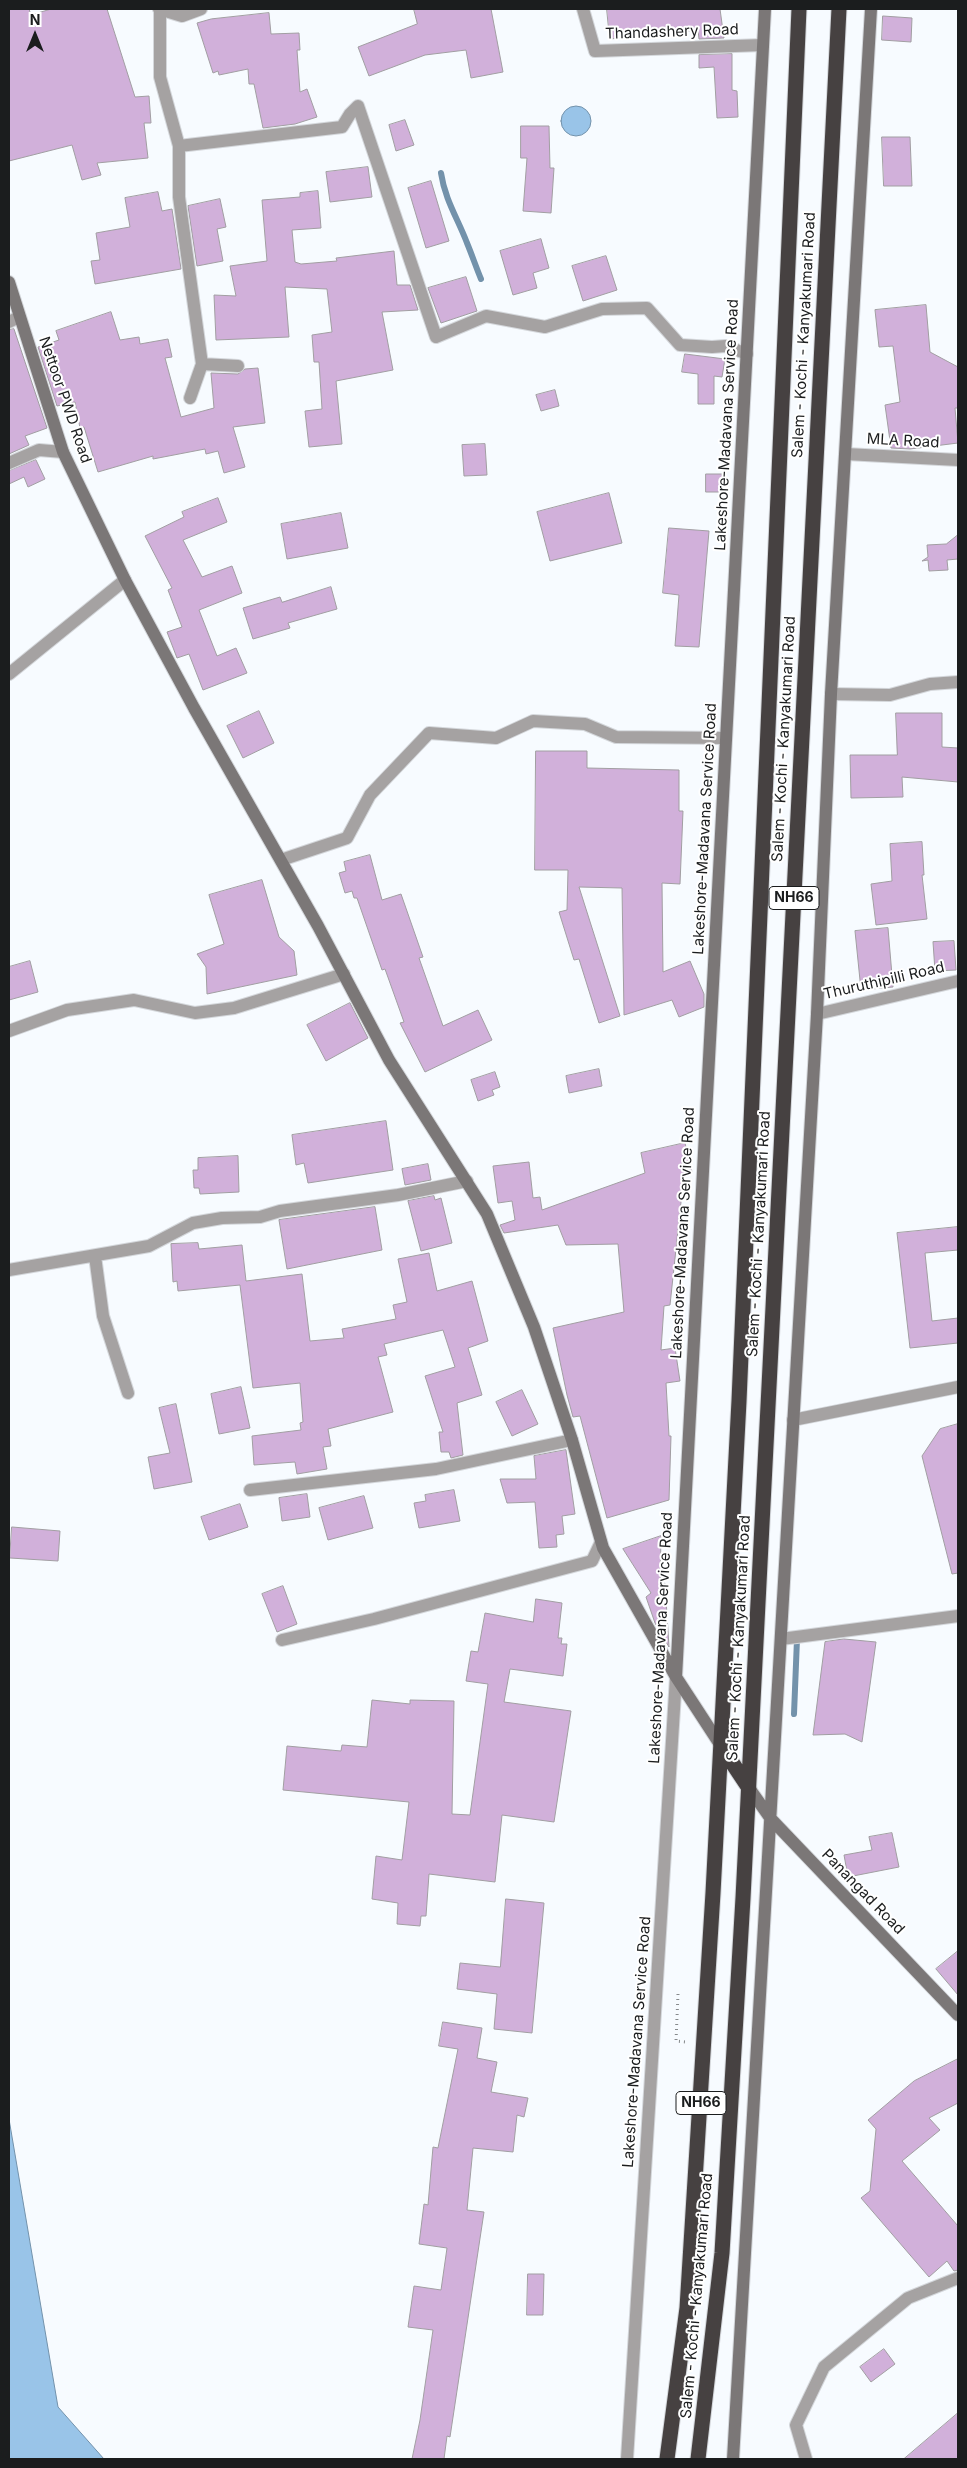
<!DOCTYPE html>
<style>
body{margin:0}
#map{position:relative;width:967px;height:2468px;overflow:hidden;background:#f7fbff;font-family:Inter,sans-serif}
canvas{display:block}
.frame{position:absolute;inset:0;border:10px solid #1b1d1e;pointer-events:none}
.north{position:absolute;left:10px;top:10px;width:50px;height:50px;-webkit-text-stroke:4px #fff;paint-order:stroke;rotate:0deg;font-size:14px;font-weight:700;line-height:20px;text-align:center;color:#1b1d1e}
.north::after{content:'';display:block;margin:auto;width:18px;height:22px;background:#1b1d1e;clip-path:polygon(50% 0,100% 100%,50% 72%,0 100%)}
</style>
<div id="map">
<canvas width="967" height="2468"></canvas>
<div class="frame"></div>
<div class="north">N</div>
</div>
<script>
const context = document.querySelector('canvas').getContext('2d');
context.lineJoin = 'round';
function paint(path, color) { context.fillStyle = color; context.fill(path, 'evenodd'); }
function stroke(path, color, width, dash) { context.strokeStyle = color; context.lineWidth = width; context.lineCap = dash ? 'butt' : 'round'; context.setLineDash(dash || []); context.stroke(path); }
function drawText(font, color, halo, rows, align = 'center') {
  context.font = font + ' Inter,sans-serif'; context.lineWidth = 4; context.setLineDash([]); context.textBaseline = 'middle'; context.strokeStyle = halo; context.fillStyle = color; for (const [text, x, y, turn = 0] of rows) {
    context.save(); context.translate(x, y); context.rotate((+turn || 0) * Math.PI / 180); context.textAlign = isNaN(turn) ? turn : align; if (halo) context.strokeText(text, 0, 0); context.fillText(text, 0, 0); context.restore();
  }
}
const water = new Path2D(`
 M561 121a15 15 0 1 1 30 0a15 15 0 1 1-30 0Z
 M 9,2119 L 58,2407 L 104,2459 L 9,2459 Z`);
const stream = new Path2D(`
 M 441,173 C 445,200 458,219 467,243 C 472,255 476,267 481,279
 M 794,1714 L 797,1639`);
const building = new Path2D(`
 M 9,9 L 29,9 L 31,15 L 51,9 L 107,9 L 135,97 L 149,96 L 151,123 L 144,123 L 148,158 L 97,163 L 101,175 L 82,180 L 72,145 L 9,161 Z
 M 414,9 L 491,9 L 503,72 L 471,78 L 466,50 L 425,55 L 369,76 L 358,47 L 417,24 Z
 M 607,9 L 720,9 L 724,38 L 699,39 L 698,30 L 610,39 Z
 M 269,13 L 271,34 L 299,33 L 300,50 L 297,50 L 300,92 L 307,89 L 317,117 L 295,124 L 263,128 L 254,84 L 249,84 L 248,69 L 219,75 L 218,71 L 213,73 L 197,23 L 211,19 Z
 M 883,16 L 912,18 L 911,42 L 882,40 Z
 M 732,54 L 732,90 L 737,91 L 738,117 L 717,118 L 714,67 L 699,68 L 699,55 Z
 M 405,120 L 414,145 L 396,151 L 389,125 Z
 M 521,126 L 549,126 L 550,168 L 554,168 L 551,213 L 523,211 L 527,158 L 521,158 Z
 M 882,137 L 910,137 L 912,186 L 884,186 Z
 M 368,167 L 372,197 L 330,202 L 326,172 Z
 M 431,181 L 449,241 L 426,248 L 408,188 Z
 M 318,191 L 321,228 L 292,230 L 295,262 L 301,264 L 337,261 L 336,258 L 394,251 L 397,285 L 410,285 L 418,310 L 382,312 L 393,370 L 336,381 L 342,444 L 309,447 L 305,411 L 322,409 L 319,362 L 314,362 L 312,335 L 332,332 L 327,289 L 285,287 L 289,337 L 216,340 L 214,295 L 236,296 L 230,266 L 267,261 L 262,200 L 300,197 L 300,193 Z
 M 158,192 L 162,211 L 172,209 L 181,269 L 95,284 L 91,261 L 100,260 L 96,233 L 130,227 L 125,198 Z
 M 220,199 L 226,227 L 217,229 L 223,261 L 197,266 L 188,206 Z
 M 541,239 L 549,268 L 533,273 L 537,288 L 513,295 L 500,251 Z
 M 606,256 L 617,290 L 583,301 L 572,266 Z
 M 466,277 L 477,311 L 441,323 L 428,288 Z
 M 926,305 L 930,352 L 958,367 L 958,408 L 955,408 L 958,443 L 910,449 L 891,448 L 885,405 L 900,402 L 893,346 L 879,347 L 875,310 Z
 M 111,312 L 120,340 L 139,337 L 140,344 L 168,339 L 172,357 L 165,358 L 181,417 L 214,408 L 211,373 L 238,374 L 245,369 L 258,368 L 265,423 L 233,427 L 245,467 L 224,473 L 218,451 L 206,454 L 205,449 L 153,459 L 153,456 L 98,472 L 84,427 L 80,428 L 75,402 L 57,406 L 38,347 L 59,340 L 56,331 Z
 M 14,329 L 47,428 L 25,436 L 29,445 L 9,454 L 9,330 Z
 M 685,354 L 725,359 L 722,377 L 714,376 L 714,404 L 698,404 L 698,374 L 682,372 Z
 M 555,390 L 559,406 L 541,411 L 536,395 Z
 M 485,444 L 487,475 L 464,476 L 462,445 Z
 M 36,460 L 45,479 L 28,487 L 24,477 L 9,484 L 9,471 Z
 M 706,474 L 722,474 L 722,492 L 706,492 Z
 M 609,493 L 622,543 L 550,561 L 537,512 Z
 M 218,498 L 227,522 L 183,540 L 202,577 L 232,566 L 242,593 L 199,610 L 217,656 L 236,648 L 247,673 L 203,690 L 189,654 L 177,658 L 167,632 L 182,627 L 168,590 L 172,588 L 145,536 L 184,517 L 182,512 Z
 M 341,513 L 348,548 L 287,559 L 281,524 Z
 M 669,528 L 709,531 L 699,647 L 675,646 L 679,595 L 663,593 Z
 M 958,535 L 958,559 L 947,560 L 948,570 L 929,571 L 928,560 L 922,561 L 928,557 L 927,545 L 946,544 Z
 M 331,587 L 337,609 L 288,623 L 290,628 L 253,639 L 243,608 L 280,597 L 282,602 Z
 M 259,711 L 274,743 L 243,758 L 227,726 Z
 M 896,713 L 942,713 L 942,747 L 958,748 L 958,782 L 902,777 L 903,797 L 851,798 L 850,755 L 897,755 Z
 M 536,751 L 587,751 L 587,768 L 679,770 L 679,811 L 683,811 L 680,884 L 662,883 L 663,972 L 690,961 L 704,994 L 704,1007 L 679,1017 L 672,1000 L 624,1015 L 622,888 L 579,887 L 620,1016 L 599,1023 L 579,959 L 574,960 L 559,912 L 567,910 L 568,870 L 535,870 Z
 M 922,842 L 924,875 L 922,875 L 927,919 L 876,925 L 871,884 L 892,881 L 890,844 Z
 M 370,855 L 382,900 L 401,894 L 423,957 L 419,958 L 443,1026 L 478,1010 L 492,1040 L 425,1072 L 400,1023 L 404,1022 L 385,969 L 382,970 L 357,898 L 354,898 L 352,891 L 345,893 L 339,873 L 346,871 L 344,862 Z
 M 262,880 L 279,937 L 294,951 L 297,975 L 207,994 L 206,967 L 197,954 L 224,944 L 209,895 Z
 M 888,928 L 893,987 L 861,990 L 855,931 Z
 M 954,941 L 956,970 L 935,971 L 933,942 Z
 M 30,961 L 38,992 L 9,1000 L 9,967 Z
 M 350,1003 L 368,1038 L 326,1061 L 307,1025 Z
 M 599,1069 L 602,1086 L 569,1093 L 566,1076 Z
 M 495,1072 L 500,1087 L 492,1090 L 494,1095 L 478,1101 L 471,1080 Z
 M 386,1121 L 393,1170 L 308,1183 L 304,1163 L 296,1165 L 292,1135 Z
 M 685,1143 L 692,1172 L 684,1174 L 670,1305 L 664,1306 L 661,1350 L 675,1348 L 680,1381 L 666,1383 L 669,1436 L 671,1436 L 669,1500 L 607,1518 L 580,1416 L 573,1417 L 567,1395 L 553,1328 L 624,1312 L 618,1244 L 566,1245 L 558,1225 L 504,1233 L 500,1225 L 515,1220 L 512,1201 L 498,1203 L 493,1166 L 529,1162 L 533,1198 L 540,1197 L 542,1210 L 645,1173 L 641,1153 Z
 M 238,1156 L 239,1192 L 200,1194 L 199,1188 L 194,1188 L 193,1170 L 198,1170 L 198,1158 Z
 M 428,1164 L 431,1180 L 405,1185 L 402,1169 Z
 M 434,1196 L 435,1200 L 441,1198 L 452,1243 L 421,1251 L 408,1201 Z
 M 375,1207 L 382,1250 L 287,1269 L 279,1220 Z
 M 958,1227 L 958,1250 L 925,1253 L 932,1321 L 958,1318 L 958,1343 L 910,1348 L 897,1233 Z
 M 198,1243 L 199,1249 L 242,1245 L 246,1281 L 302,1274 L 310,1341 L 344,1338 L 342,1329 L 396,1319 L 393,1305 L 407,1302 L 398,1259 L 429,1253 L 437,1291 L 472,1281 L 488,1341 L 468,1348 L 482,1395 L 457,1403 L 463,1455 L 451,1458 L 449,1452 L 441,1452 L 439,1432 L 443,1432 L 425,1376 L 455,1367 L 443,1330 L 384,1344 L 387,1355 L 378,1357 L 393,1412 L 328,1429 L 331,1446 L 323,1447 L 327,1469 L 297,1474 L 295,1462 L 254,1465 L 252,1436 L 301,1430 L 300,1423 L 303,1422 L 300,1383 L 253,1388 L 240,1285 L 178,1291 L 177,1281 L 173,1282 L 171,1244 Z
 M 241,1387 L 250,1428 L 219,1434 L 211,1394 Z
 M 522,1390 L 538,1424 L 512,1436 L 496,1402 Z
 M 176,1404 L 192,1482 L 154,1489 L 148,1457 L 170,1453 L 159,1408 Z
 M 958,1424 L 958,1573 L 952,1574 L 922,1456 L 940,1429 Z
 M 566,1450 L 575,1514 L 562,1516 L 564,1534 L 556,1535 L 557,1547 L 539,1548 L 535,1502 L 507,1503 L 500,1479 L 536,1479 L 534,1456 Z
 M 454,1490 L 460,1521 L 419,1528 L 414,1503 L 426,1501 L 425,1495 Z
 M 307,1494 L 310,1517 L 282,1521 L 279,1498 Z
 M 364,1496 L 373,1528 L 328,1540 L 319,1508 Z
 M 240,1504 L 248,1527 L 209,1540 L 201,1517 Z
 M 12,1527 L 60,1531 L 58,1561 L 10,1558 Z
 M 661,1536 L 660,1587 L 665,1583 L 669,1647 L 655,1623 L 646,1597 L 651,1593 L 623,1549 Z
 M 283,1586 L 297,1624 L 277,1632 L 262,1594 Z
 M 536,1599 L 562,1603 L 558,1638 L 562,1638 L 561,1644 L 567,1644 L 563,1676 L 510,1669 L 504,1702 L 571,1711 L 554,1822 L 502,1815 L 495,1882 L 429,1874 L 426,1916 L 421,1916 L 420,1926 L 397,1924 L 398,1903 L 372,1899 L 376,1856 L 402,1860 L 409,1802 L 283,1790 L 287,1746 L 341,1751 L 342,1745 L 367,1747 L 372,1700 L 410,1704 L 410,1700 L 454,1701 L 452,1814 L 470,1815 L 488,1684 L 466,1681 L 471,1651 L 478,1652 L 485,1613 L 533,1622 Z
 M 844,1639 L 876,1642 L 862,1742 L 845,1734 L 813,1735 L 825,1642 Z
 M 892,1833 L 899,1867 L 848,1877 L 844,1855 L 872,1850 L 869,1837 Z
 M 506,1899 L 544,1903 L 532,2033 L 494,2029 L 497,1994 L 457,1989 L 460,1963 L 500,1967 Z
 M 958,1951 L 958,1995 L 936,1969 Z
 M 443,2022 L 482,2028 L 477,2058 L 497,2062 L 491,2092 L 528,2098 L 524,2117 L 517,2115 L 513,2152 L 473,2148 L 467,2210 L 484,2212 L 450,2437 L 447,2436 L 444,2459 L 412,2459 L 420,2420 L 433,2330 L 408,2327 L 414,2286 L 441,2290 L 447,2248 L 419,2244 L 424,2204 L 428,2205 L 433,2147 L 438,2148 L 458,2049 L 439,2046 Z
 M 958,2059 L 958,2103 L 929,2118 L 940,2130 L 902,2161 L 958,2226 L 958,2270 L 954,2271 L 947,2261 L 929,2277 L 861,2198 L 870,2191 L 876,2129 L 868,2120 L 914,2081 Z
 M 528,2274 L 544,2274 L 543,2315 L 527,2315 Z
 M 884,2349 L 895,2364 L 871,2382 L 860,2367 Z
 M 958,2413 L 958,2459 L 904,2459 Z`);
const path = new Path2D(`
 M 678,1994 L 676,2041 L 686,2042`);
const lane = new Path2D(`
 M 9,1031 L 67,1010 L 134,1000 L 195,1013 L 234,1008 L 344,974
 M 806,2459 L 796,2425 L 824,2367 L 908,2298 L 958,2278`);
const street = new Path2D(`
 M 159,9 L 182,16 L 201,9
 M 160,9 L 160,77 L 179,146 L 179,197 L 202,364 L 190,398
 M 583,9 L 595,51 L 763,45
 M 179,146 L 342,127 L 350,114 L 358,106 L 436,337 L 486,316 L 545,327 L 602,309 L 647,308 L 680,345 L 712,347 L 726,346 L 747,354
 M 9,322 L 19,317
 M 202,364 L 238,366
 M 846,454 L 958,460
 M 9,463 L 39,450 L 63,452
 M 9,674 L 125,580
 M 831,694 L 890,695 L 930,684 L 958,682
 M 281,860 L 347,838 L 370,795 L 429,733 L 496,738 L 533,721 L 585,724 L 616,737 L 726,738
 M 817,1014 L 958,981
 M 95,1256 L 103,1316 L 128,1393
 M 9,1270 L 149,1246 L 193,1223 L 222,1218 L 260,1217 L 280,1211 L 398,1195 L 467,1181
 M 793,1420 L 958,1387
 M 250,1490 L 436,1469 L 572,1440
 M 781,1639 L 958,1616
 M 282,1640 L 374,1619 L 592,1561 L 601,1542
 M 627,2459 L 676,1677`);
const secondary = new Path2D(`
 M 9,282 L 63,452 L 125,580 L 194,708 L 318,926 L 389,1060 L 487,1214 L 534,1327 L 572,1440 L 603,1548 L 676,1677 L 721,1746
 M 676,1677 L 765,9
 M 749,1788 L 771,1819 L 958,2015
 M 733,2459 L 817,1014 L 831,694 L 871,9`);
const highway = new Path2D(`
 M 721,1746 L 749,1788
 M 667,2459 L 687,2308 L 713,1893 L 739,1401 L 799,9
 M 698,2459 L 722,2253 L 743,1898 L 839,9`);
const shields = [
 [794,898,50],
 [701,2103,50]
];
const shieldNames = [
 ["NH66",794,898],
 ["NH66",701,2103]
];
const streetNames = [
 ["Thandashery Road",672,32,-2],
 ["Salem - Kochi - Kanyakumari Road",804,335,-87],
 ["Nettoor PWD Road",65,400,71],
 ["Lakeshore-Madavana Service Road",727,425,-87],
 ["MLA Road",903,441,3],
 ["Salem - Kochi - Kanyakumari Road",784,739,-87],
 ["Lakeshore-Madavana Service Road",705,829,-87],
 ["Thuruthipilli Road",884,981,-13],
 ["Lakeshore-Madavana Service Road",683,1233,-87],
 ["Salem - Kochi - Kanyakumari Road",759,1234,-87],
 ["Lakeshore-Madavana Service Road",661,1638,-87],
 ["Salem - Kochi - Kanyakumari Road",739,1638,-87],
 ["Panangad Road",863,1892,46],
 ["Lakeshore-Madavana Service Road",637,2042,-86],
 ["Salem - Kochi - Kanyakumari Road",697,2296,-85]
];
paint(water, '#99c4e8');
stroke(water, '#7392ab', 1);
stroke(stream, '#7392ab', 6);
paint(building, '#d1b0da');
stroke(building, '#a19ea2', 1);
stroke(lane, '#d4d7db', 14);
stroke(street, '#d4d7db', 14);
stroke(secondary, '#d4d7db', 14);
stroke(highway, '#d4d7db', 17);
stroke(path, '#878a8c', 3, [1, 4]);
stroke(lane, '#a5a2a2', 12);
stroke(street, '#a5a2a2', 12);
stroke(secondary, '#7b7777', 12);
stroke(highway, '#464141', 15);
for (const [x, y, w] of shields) { const box = new Path2D(); box.roundRect(x - w / 2, y - 11.5, w, 23, 4); context.fillStyle = '#fff'; context.fill(box); stroke(box, '#1b1d1e', 1); }
drawText('bold 14px', '#1b1d1e', null, shieldNames);
drawText('15px', '#1b1d1e', '#fff', streetNames);
</script>
